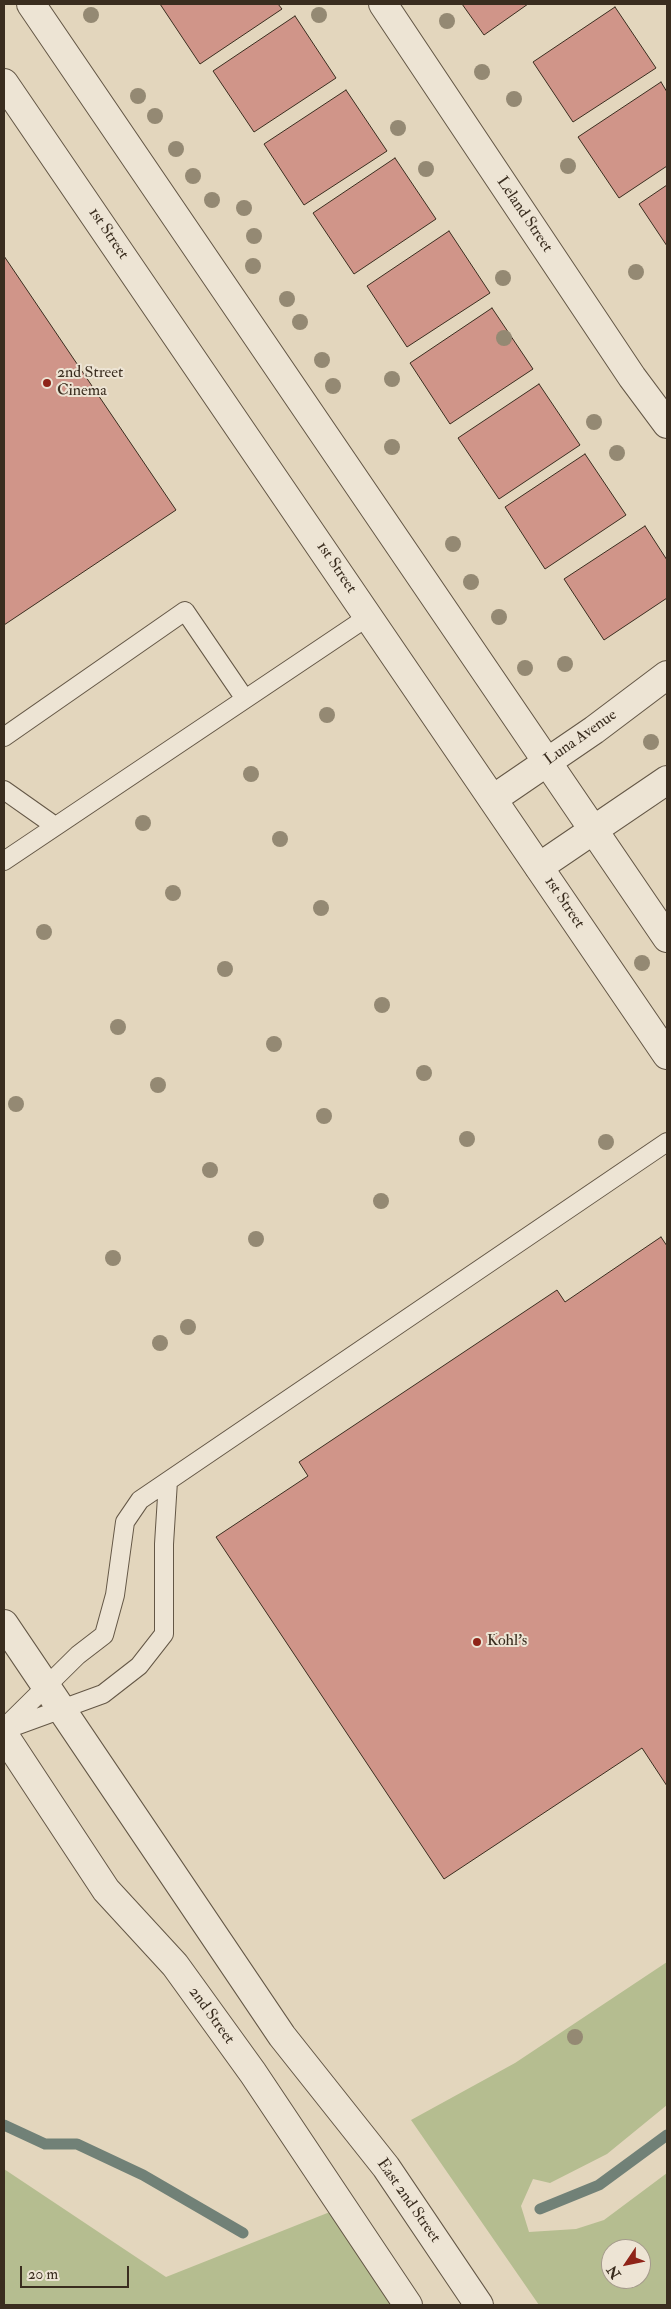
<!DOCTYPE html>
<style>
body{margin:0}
#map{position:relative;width:671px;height:2309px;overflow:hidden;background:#e3d6bd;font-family:"IM FELL Double Pica",serif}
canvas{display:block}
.frame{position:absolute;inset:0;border:5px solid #3a2d1f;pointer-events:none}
.north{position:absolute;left:601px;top:2239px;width:50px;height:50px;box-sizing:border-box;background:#ede4d4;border:1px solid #a59b8c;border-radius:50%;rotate:236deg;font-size:14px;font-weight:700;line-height:20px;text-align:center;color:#3a2d1f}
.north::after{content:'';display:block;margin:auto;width:18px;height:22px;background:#8f2418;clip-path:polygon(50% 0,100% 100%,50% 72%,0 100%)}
.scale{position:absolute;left:20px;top:2266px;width:109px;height:22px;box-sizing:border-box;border:2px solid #3a2d1f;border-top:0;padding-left:6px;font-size:15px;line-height:18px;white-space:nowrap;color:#3a2d1f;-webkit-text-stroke:4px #ede4d4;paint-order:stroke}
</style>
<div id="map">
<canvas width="671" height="2309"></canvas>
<div class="frame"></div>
<div class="north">N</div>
<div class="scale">20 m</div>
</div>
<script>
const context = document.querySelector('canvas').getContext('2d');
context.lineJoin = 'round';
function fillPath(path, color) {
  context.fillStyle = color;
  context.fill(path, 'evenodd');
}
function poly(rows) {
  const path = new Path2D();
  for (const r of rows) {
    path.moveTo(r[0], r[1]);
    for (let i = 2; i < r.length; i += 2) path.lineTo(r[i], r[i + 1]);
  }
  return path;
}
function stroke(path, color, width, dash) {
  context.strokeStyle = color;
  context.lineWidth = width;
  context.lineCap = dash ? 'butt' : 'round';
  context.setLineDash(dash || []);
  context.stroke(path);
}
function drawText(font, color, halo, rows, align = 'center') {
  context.font = font + ' "IM FELL Double Pica",serif';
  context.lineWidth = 4;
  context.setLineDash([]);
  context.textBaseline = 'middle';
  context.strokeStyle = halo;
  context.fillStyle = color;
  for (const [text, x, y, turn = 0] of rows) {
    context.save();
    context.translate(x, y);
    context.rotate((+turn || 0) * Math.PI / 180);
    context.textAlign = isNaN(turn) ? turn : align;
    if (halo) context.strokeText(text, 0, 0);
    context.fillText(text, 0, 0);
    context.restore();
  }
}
const green = poly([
 [667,1962,667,2105,607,2154,550,2183,533,2179,521,2206,529,2232,576,2229,604,2220,667,2173,667,2305,539,2305,411,2120,515,2063],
 [611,2249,641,2249,641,2279,611,2279],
 [4,2169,166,2277,340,2208,398,2305,4,2305]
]);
const stream = poly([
 [4,2125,45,2144,77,2144,143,2175,243,2233],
 [540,2209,599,2185,667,2135]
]);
const building = poly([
 [160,4,278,4,282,9,200,64,160,4],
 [462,4,528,4,484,35,462,4],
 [615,7,656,68,573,122,533,62,615,7],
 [295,16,336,78,254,132,213,71,295,16],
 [661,82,667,92,667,166,619,198,578,137,661,82],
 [346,90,387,151,304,205,264,144,346,90],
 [395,158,436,219,354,274,313,213,395,158],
 [667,185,667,246,639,204,667,185],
 [449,231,490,293,407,347,367,286,449,231],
 [4,256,176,510,4,625,4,256],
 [492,308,533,369,450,424,410,363,492,308],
 [539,384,580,445,499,499,458,438,539,384],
 [585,454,626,515,545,569,505,507,585,454],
 [645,526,667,560,667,598,604,640,564,579,645,526],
 [661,1237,667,1246,667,1786,642,1748,444,1879,216,1537,308,1476,299,1462,557,1290,565,1302,661,1237]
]);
const service = poly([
 [4,737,185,611,245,699],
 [4,790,55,826],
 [4,861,369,616],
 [4,1728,78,1655,104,1635,115,1595,125,1522,140,1500,667,1142],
 [7,1729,103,1694,139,1666,164,1634,164,1544,168,1481]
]);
const minor = poly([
 [383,4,632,377,667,424],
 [493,799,594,730,667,675],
 [539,867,667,780]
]);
const tertiary = poly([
 [31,4,667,938],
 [4,83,667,1055],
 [4,1624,282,2036,386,2167,479,2305],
 [4,1735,106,1890,175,1965,253,2073,408,2305]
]);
const trees = [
 [91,15],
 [319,15],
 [447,21],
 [482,72],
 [138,96],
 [514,99],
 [155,116],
 [398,128],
 [176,149],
 [568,166],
 [426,169],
 [193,176],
 [212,200],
 [244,208],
 [254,236],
 [253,266],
 [636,272],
 [503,278],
 [287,299],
 [300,322],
 [504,338],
 [322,360],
 [392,379],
 [333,386],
 [594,422],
 [392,447],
 [617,453],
 [453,544],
 [471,582],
 [499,617],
 [565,664],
 [525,668],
 [327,715],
 [651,742],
 [251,774],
 [143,823],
 [280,839],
 [173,893],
 [321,908],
 [44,932],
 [642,963],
 [225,969],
 [382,1005],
 [118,1027],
 [274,1044],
 [424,1073],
 [158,1085],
 [16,1104],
 [324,1116],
 [467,1139],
 [606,1142],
 [210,1170],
 [381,1201],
 [256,1239],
 [113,1258],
 [188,1327],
 [160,1343],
 [575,2037]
];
const markers = [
 [47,383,5,"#8f2418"],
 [477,1642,5,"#8f2418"]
];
const streetNames = [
 ["Leland Street",524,215,56],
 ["1st Street",108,234,56],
 ["1st Street",336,568,56],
 ["Luna Avenue",581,738,-35],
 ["1st Street",564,903,56],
 ["2nd Street",211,2016,54],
 ["East 2nd Street",408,2201,55]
];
const poiNames = [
 ["2nd Street",57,374],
 ["Cinema",57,392],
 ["Kohl's",487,1642]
];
fillPath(green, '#b5bd90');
stroke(stream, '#718177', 11);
fillPath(building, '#d09589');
stroke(building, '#3a2d1f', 1);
stroke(service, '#645746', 20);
stroke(minor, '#645746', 30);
stroke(tertiary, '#645746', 30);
stroke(service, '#ede4d4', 18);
stroke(minor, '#ede4d4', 28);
stroke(tertiary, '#ede4d4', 28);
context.fillStyle = '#948973';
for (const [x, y] of trees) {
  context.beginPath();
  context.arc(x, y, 8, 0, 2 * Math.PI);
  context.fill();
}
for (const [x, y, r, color] of markers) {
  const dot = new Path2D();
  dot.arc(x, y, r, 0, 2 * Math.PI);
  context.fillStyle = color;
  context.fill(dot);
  stroke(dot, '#ede4d4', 2);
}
drawText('16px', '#3a2d1f', '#ede4d4', streetNames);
drawText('16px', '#3a2d1f', '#ede4d4', poiNames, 'left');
</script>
